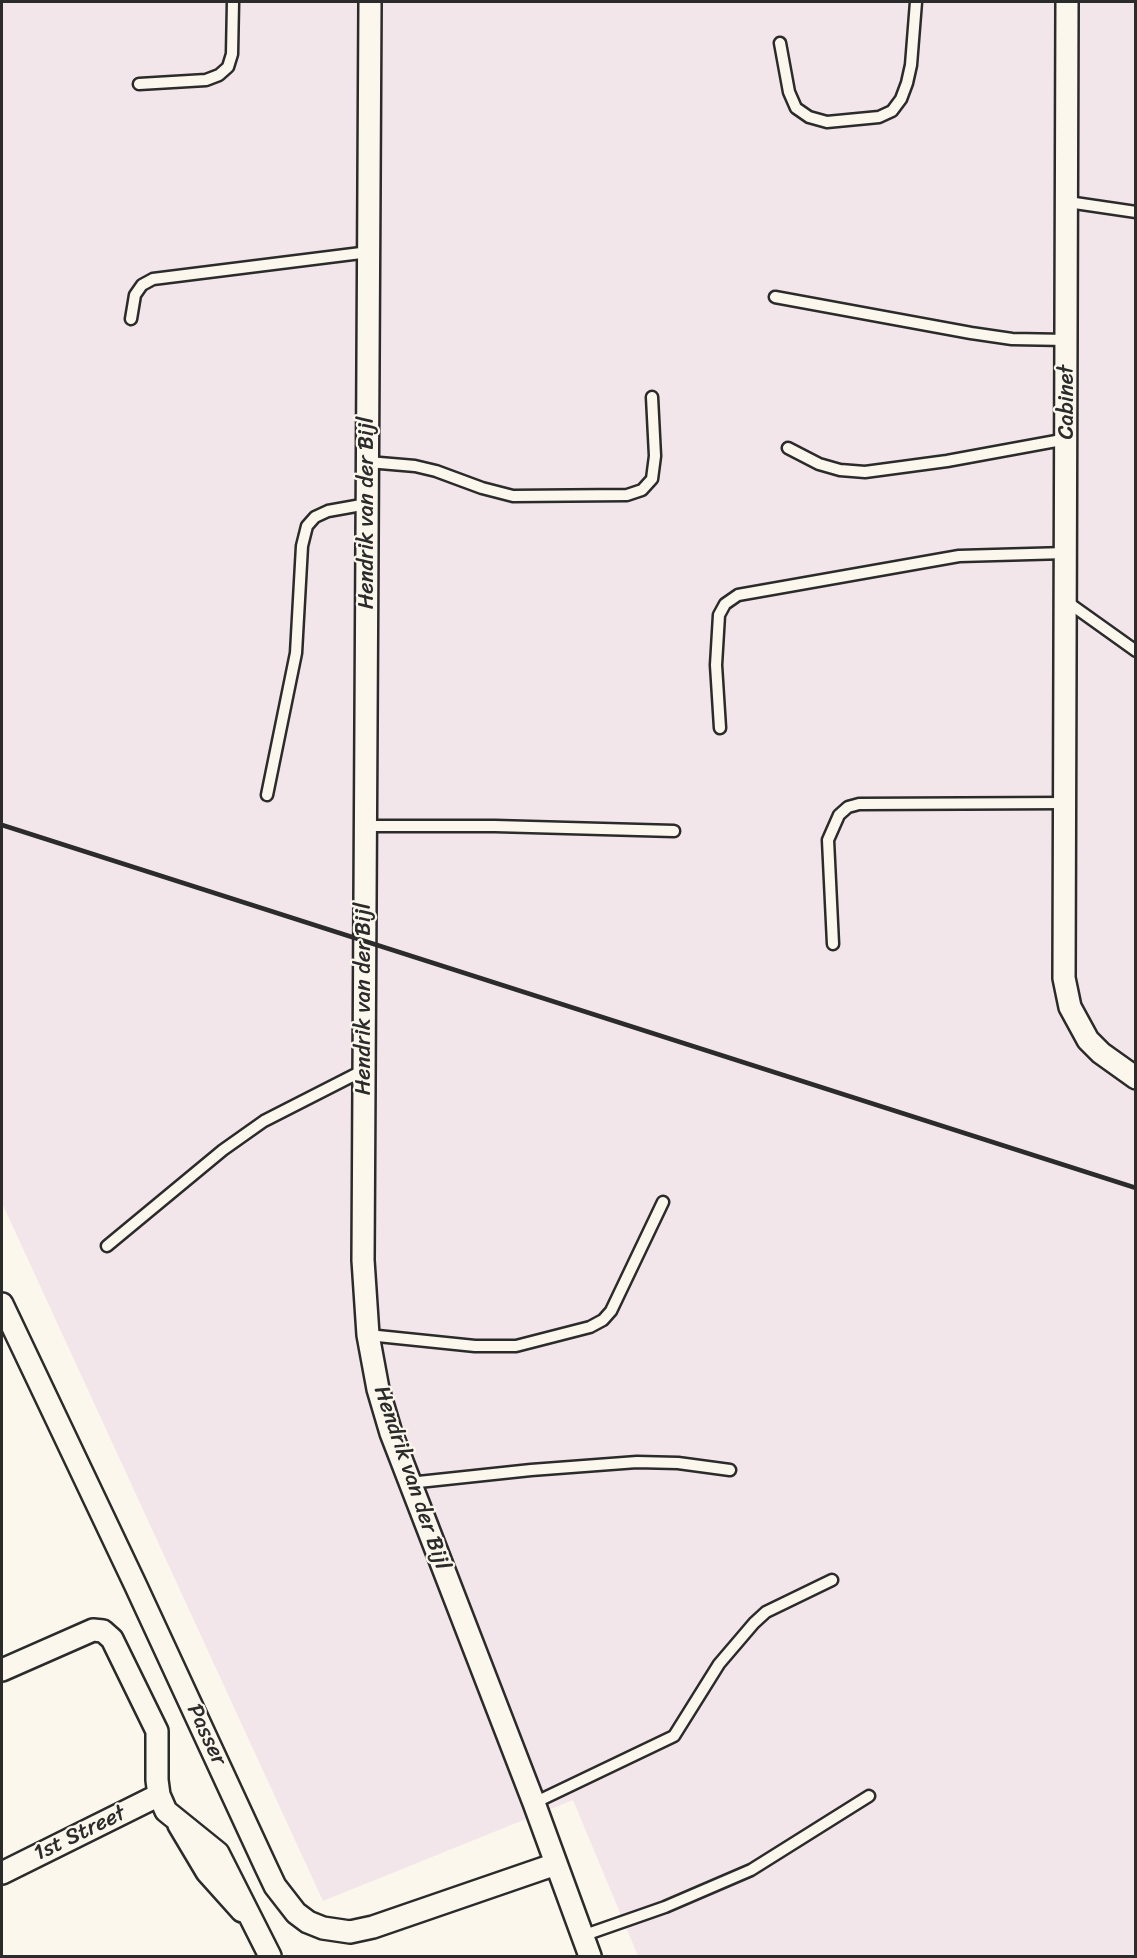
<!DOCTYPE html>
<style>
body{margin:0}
#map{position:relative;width:1137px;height:1958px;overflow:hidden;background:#fbf7ec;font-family:Sriracha,sans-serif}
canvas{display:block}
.frame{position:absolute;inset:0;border:3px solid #2b2b2b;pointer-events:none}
</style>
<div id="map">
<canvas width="1137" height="1958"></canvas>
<div class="frame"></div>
</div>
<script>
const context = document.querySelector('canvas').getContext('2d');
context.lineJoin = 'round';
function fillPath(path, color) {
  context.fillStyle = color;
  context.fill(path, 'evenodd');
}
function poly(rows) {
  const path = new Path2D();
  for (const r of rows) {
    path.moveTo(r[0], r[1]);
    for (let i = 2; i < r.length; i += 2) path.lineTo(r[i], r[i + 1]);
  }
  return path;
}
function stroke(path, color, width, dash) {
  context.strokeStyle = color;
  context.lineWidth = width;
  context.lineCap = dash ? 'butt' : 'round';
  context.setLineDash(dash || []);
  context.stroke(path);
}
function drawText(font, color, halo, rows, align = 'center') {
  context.font = font + ' Sriracha,sans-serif';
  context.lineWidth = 4.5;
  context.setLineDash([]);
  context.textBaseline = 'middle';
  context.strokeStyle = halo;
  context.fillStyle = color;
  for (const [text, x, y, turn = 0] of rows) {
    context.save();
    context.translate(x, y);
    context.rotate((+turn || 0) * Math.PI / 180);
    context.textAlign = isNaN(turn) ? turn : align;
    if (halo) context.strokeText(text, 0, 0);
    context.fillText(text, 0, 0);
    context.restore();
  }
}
const built = poly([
 [2,2,1135,2,1135,1956,638,1956,573,1800,323,1901,2,1203]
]);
const service = poly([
 [780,43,789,92,796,108,809,117,827,122,879,117,892,111,901,99,907,83,911,65,916,2],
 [139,84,206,80,219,75,228,67,232,54,233,2],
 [1068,202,1136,212],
 [775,297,971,333,1012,339,1067,340],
 [131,319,135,295,142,285,153,279,369,252],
 [788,448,819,464,840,470,865,472,947,461,1067,439],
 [368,462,415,466,436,471,482,488,513,496,627,495,642,490,652,479,655,456,652,397],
 [1066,601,1136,651],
 [720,728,716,665,719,615,725,604,738,595,959,556,1066,553],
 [267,795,296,653,302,546,307,526,315,517,328,511,367,504],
 [365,826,495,826,674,831],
 [833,944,828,840,839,815,848,807,859,804,1066,803],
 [107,1246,223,1150,264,1121,364,1070],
 [368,1335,475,1346,516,1346,590,1327,603,1320,611,1311,663,1202],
 [409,1483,531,1470,637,1462,678,1463,730,1470],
 [534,1803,674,1736,719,1664,754,1623,766,1612,832,1580],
 [582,1936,665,1907,751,1870,869,1796]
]);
const minor = poly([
 [370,2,363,1260,368,1335,378,1389,391,1433,534,1803,590,1956],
 [1067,2,1064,978,1070,1007,1088,1040,1101,1053,1136,1078],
 [2,1304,135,1584,266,1867,275,1886,296,1913,308,1922,323,1928,350,1932,373,1927,556,1864],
 [2,1670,93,1630,103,1631,112,1639,157,1731,157,1780,159,1795,166,1811,218,1853,270,1956],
 [179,1825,207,1872,242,1911],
 [2,1873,159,1795]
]);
const rail = poly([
 [2,825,1136,1188]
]);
const streetNames = [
 ["Cabinet",1067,402,-90],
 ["Hendrik van der Bijl",367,513,-90],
 ["Hendrik van der Bijl",364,999,-90],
 ["Hendrik van der Bijl",411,1478,71],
 ["Passer",206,1735,65],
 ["1st Street",80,1834,-26]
];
fillPath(built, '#f3e6eb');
stroke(service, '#2b2b2b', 15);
stroke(minor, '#2b2b2b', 26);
stroke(service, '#fbf7ec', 10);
stroke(minor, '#fbf7ec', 21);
stroke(rail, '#2b2b2b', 4.5);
drawText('22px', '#2b2b2b', '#fbf7ec', streetNames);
</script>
